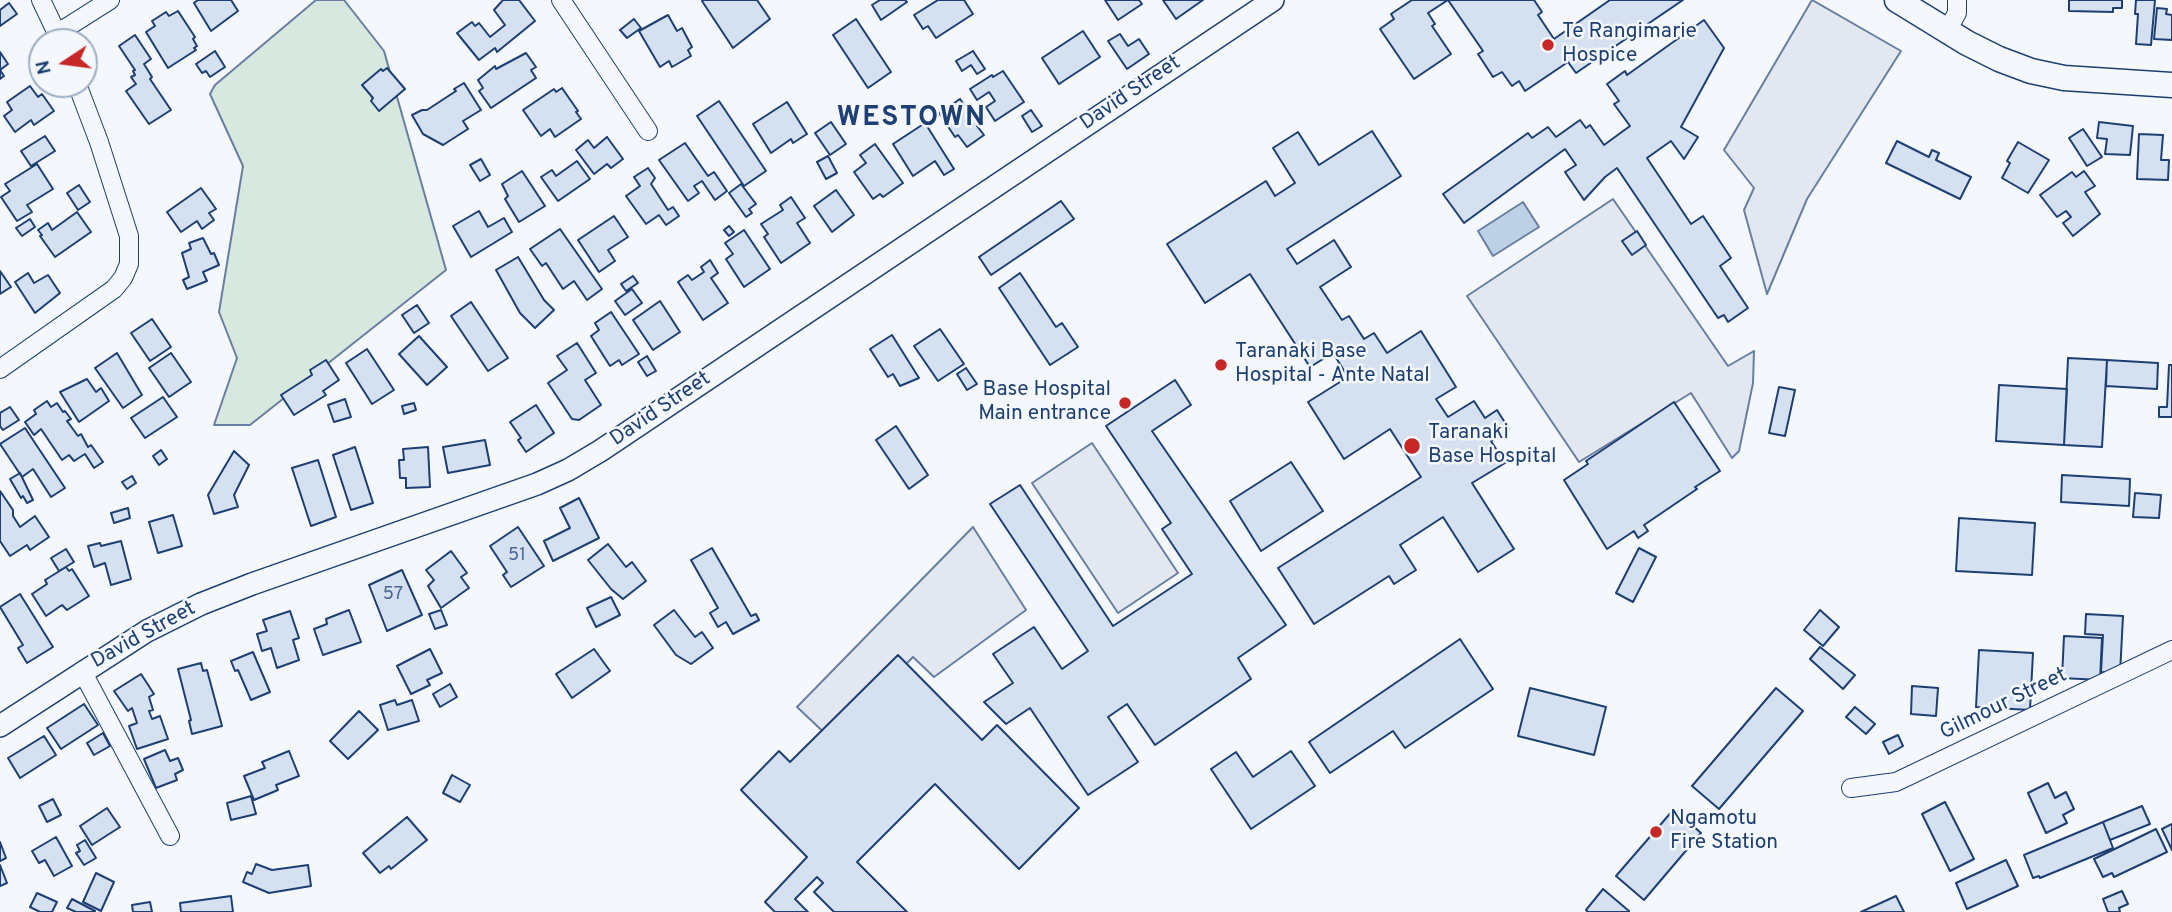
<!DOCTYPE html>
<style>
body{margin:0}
#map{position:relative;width:2172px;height:912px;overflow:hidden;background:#f4f7fb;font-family:Overpass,sans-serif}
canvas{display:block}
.north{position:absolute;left:28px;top:28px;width:70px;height:70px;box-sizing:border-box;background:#f4f7fb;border:2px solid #9eadc5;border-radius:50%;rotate:257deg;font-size:19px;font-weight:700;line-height:28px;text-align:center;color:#1d3f73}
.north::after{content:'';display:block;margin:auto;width:24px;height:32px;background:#c62828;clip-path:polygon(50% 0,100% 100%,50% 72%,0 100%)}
</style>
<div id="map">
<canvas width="2172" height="912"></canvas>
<div class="north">N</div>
</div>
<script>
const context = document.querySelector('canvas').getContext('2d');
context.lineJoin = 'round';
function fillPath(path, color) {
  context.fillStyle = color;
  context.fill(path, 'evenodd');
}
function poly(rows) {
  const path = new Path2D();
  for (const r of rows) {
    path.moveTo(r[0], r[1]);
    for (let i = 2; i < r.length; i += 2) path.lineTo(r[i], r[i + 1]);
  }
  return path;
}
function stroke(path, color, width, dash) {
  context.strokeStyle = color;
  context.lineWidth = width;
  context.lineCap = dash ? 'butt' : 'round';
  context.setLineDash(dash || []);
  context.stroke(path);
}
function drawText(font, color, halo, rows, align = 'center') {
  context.font = font + ' Overpass,sans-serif';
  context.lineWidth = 5;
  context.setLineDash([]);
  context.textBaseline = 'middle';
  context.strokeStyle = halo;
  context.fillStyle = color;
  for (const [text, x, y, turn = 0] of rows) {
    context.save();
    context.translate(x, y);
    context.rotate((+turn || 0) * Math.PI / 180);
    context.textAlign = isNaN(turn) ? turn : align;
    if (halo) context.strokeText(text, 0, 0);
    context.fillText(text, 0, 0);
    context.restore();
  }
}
const green = poly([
 [316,0,344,0,384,51,446,270,250,425,214,425,237,358,219,312,243,166,210,94,215,85,316,0]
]);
const parking = poly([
 [1812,0,1901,51,1807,199,1767,294,1744,210,1754,188,1724,150,1812,0],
 [1613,199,1728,366,1754,351,1753,383,1739,451,1732,458,1691,393,1579,462,1467,296,1613,199],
 [1092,443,1178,573,1118,613,1032,483,1092,443],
 [973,527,1026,610,934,677,913,657,832,740,797,707,973,527]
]);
const water = poly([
 [1523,202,1539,227,1493,256,1478,231,1523,202]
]);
const building = poly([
 [198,0,231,0,238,11,211,31,194,3,198,0],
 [503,0,519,0,535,21,497,52,495,48,479,60,457,33,472,22,475,26,479,23,490,37,505,25,494,10,503,0],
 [703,0,757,0,770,19,733,48,702,1,703,0],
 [880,0,905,0,907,2,881,20,872,5,880,0],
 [938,0,964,0,973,14,936,38,928,26,923,29,914,15,938,0],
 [1105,0,1139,0,1142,4,1118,20,1105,0],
 [1163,0,1203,0,1176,19,1163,0],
 [1412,0,1534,0,1542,12,1538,15,1554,39,1610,0,1683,0,1576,73,1568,62,1525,91,1519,81,1512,86,1502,72,1493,77,1478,54,1483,51,1448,0,1428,13,1435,24,1432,26,1451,54,1414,79,1380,29,1394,19,1391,14,1412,0],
 [2069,0,2122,0,2122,8,2113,8,2113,12,2069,11,2069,0],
 [2136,0,2155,0,2151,45,2136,44,2138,14,2135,14,2136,0],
 [9,3,17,14,0,26,0,10,9,3],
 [2157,8,2167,9,2166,14,2172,15,2172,40,2154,39,2157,8],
 [178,11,195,37,193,39,197,46,194,48,196,50,168,68,146,32,155,26,152,21,166,12,169,16,178,11],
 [668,15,677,31,682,28,692,47,688,50,691,56,672,67,669,61,660,67,639,31,668,15],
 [634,19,641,28,627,38,620,30,634,19],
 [856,19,891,72,868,88,833,35,856,19],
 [1704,20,1724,48,1681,127,1698,137,1684,159,1671,141,1647,158,1691,224,1703,216,1731,258,1720,266,1748,308,1728,322,1724,315,1718,318,1617,168,1605,177,1584,200,1565,172,1576,165,1565,149,1464,223,1443,194,1528,133,1532,138,1548,127,1556,137,1580,120,1586,128,1590,125,1604,145,1630,126,1614,104,1619,101,1607,84,1625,71,1627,75,1704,20],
 [1083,31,1100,57,1059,84,1042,58,1083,31],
 [1120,34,1128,46,1139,39,1149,54,1127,69,1108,41,1120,34],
 [135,35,151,59,144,64,152,77,150,79,171,110,149,124,126,91,136,84,131,77,135,75,133,71,135,70,119,46,135,35],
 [215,51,225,67,210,77,206,71,202,73,196,64,215,51],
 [973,51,985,69,977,74,971,65,962,71,956,61,973,51],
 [0,52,8,64,0,70,4,76,0,79,0,52],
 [526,53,536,67,531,70,536,78,491,108,479,91,483,88,478,80,495,66,496,69,526,53],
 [387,68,405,89,379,111,371,101,373,98,362,85,381,69,383,71,387,68],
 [1003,71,1024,102,995,121,986,107,995,101,989,92,977,100,970,89,992,75,993,77,1003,71],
 [464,83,481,110,463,121,468,129,443,145,423,134,412,115,422,110,427,110,456,91,454,89,464,83],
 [30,86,38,97,42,94,54,111,34,125,31,120,15,132,4,116,12,110,7,102,30,86],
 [562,88,578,111,576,112,581,119,555,137,550,129,541,136,523,110,554,89,556,92,562,88],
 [960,99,971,114,975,111,983,122,977,126,984,135,967,147,958,135,955,137,939,113,960,99],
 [719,101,766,171,744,186,697,116,719,101],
 [787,102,807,134,793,143,791,139,771,153,753,124,787,102],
 [1031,110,1042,126,1032,132,1022,116,1031,110],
 [831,122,846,144,830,155,815,133,831,122],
 [2099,122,2133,126,2130,155,2105,154,2107,139,2097,138,2099,122],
 [925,123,954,169,944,175,935,161,913,176,893,144,925,123],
 [2083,129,2102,157,2087,166,2069,138,2083,129],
 [1372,131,1401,176,1287,249,1297,264,1334,240,1351,267,1320,287,1342,320,1349,316,1364,339,1374,333,1387,353,1421,331,1456,387,1436,399,1448,417,1474,401,1485,418,1497,410,1509,429,1491,441,1505,463,1472,483,1514,549,1478,572,1443,517,1400,545,1416,570,1394,584,1389,576,1314,624,1278,568,1421,477,1390,429,1344,459,1308,402,1348,377,1333,353,1310,367,1250,274,1205,303,1167,244,1266,181,1275,196,1295,183,1273,148,1298,132,1319,165,1372,131],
 [2139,134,2163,135,2161,160,2169,160,2168,180,2137,179,2139,134],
 [45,136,55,151,31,166,21,151,45,136],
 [607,137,623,159,611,168,607,164,594,174,576,150,588,140,594,148,607,137],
 [1897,141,1929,157,1932,150,1939,153,1936,160,1971,177,1960,199,1886,163,1897,141],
 [2018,142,2049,160,2028,193,2002,178,2010,163,2007,161,2018,142],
 [685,143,708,176,714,172,727,191,715,200,702,181,694,186,699,193,688,201,659,160,685,143],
 [875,144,903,183,883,197,880,194,873,199,854,172,866,163,860,155,875,144],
 [828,156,837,173,826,179,817,162,828,156],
 [481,159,490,175,480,181,470,165,481,159],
 [577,161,590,179,558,201,541,177,552,170,556,176,577,161],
 [37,164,53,189,27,205,32,212,17,221,1,197,10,191,5,184,37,164],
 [648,168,655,178,651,184,668,210,673,207,679,216,666,225,659,215,646,224,626,196,640,186,634,177,648,168],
 [522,171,545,206,519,222,505,199,508,196,502,184,522,171],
 [2084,171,2095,186,2085,192,2100,214,2073,236,2063,223,2071,217,2066,211,2057,217,2040,195,2072,172,2076,177,2084,171],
 [741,184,756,204,749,209,752,213,746,217,729,193,741,184],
 [79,185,90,202,78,210,67,193,79,185],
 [201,188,216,209,209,213,214,220,202,229,197,221,181,232,167,212,201,188],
 [836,190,854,215,832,232,814,206,836,190],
 [791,197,805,218,797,223,810,243,781,263,764,237,768,234,761,224,783,210,780,205,791,197],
 [1061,201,1074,219,991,275,979,257,1061,201],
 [479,211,488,227,504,218,512,232,471,257,453,226,479,211],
 [77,212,91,232,55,257,40,236,42,235,38,230,48,223,52,230,77,212],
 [614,216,628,237,608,250,615,261,599,272,578,240,614,216],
 [30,219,35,227,22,236,16,228,30,219],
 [729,226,734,232,729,236,724,230,729,226],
 [560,229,602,289,587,300,574,281,563,289,546,263,542,266,530,249,560,229],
 [744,230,770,269,744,287,726,259,733,254,725,243,744,230],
 [1637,231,1646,245,1632,255,1622,241,1637,231],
 [203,238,211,254,214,253,219,265,203,272,207,281,187,289,183,280,189,277,182,253,191,249,189,243,203,238],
 [518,257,544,300,554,310,535,328,520,313,496,270,518,257],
 [710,260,718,273,711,278,728,303,703,320,678,282,688,275,692,280,704,272,701,267,710,260],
 [0,271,11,287,0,294,0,271],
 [28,273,34,283,48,275,60,293,35,313,15,282,28,273],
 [1020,273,1056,327,1062,323,1078,347,1050,365,999,288,1020,273],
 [633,276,638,283,626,291,621,284,633,276],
 [632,289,642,303,625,315,615,301,632,289],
 [660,301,680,332,653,350,633,320,660,301],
 [471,302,508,358,488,371,451,316,471,302],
 [417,305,429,323,414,333,402,315,417,305],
 [611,312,639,354,622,365,619,360,610,366,591,336,599,330,595,323,611,312],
 [152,319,171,347,150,361,131,333,152,319],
 [940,329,964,364,938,381,914,346,940,329],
 [892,335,919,378,900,386,893,374,888,377,870,349,892,335],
 [419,336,447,367,427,385,399,354,419,336],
 [577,343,596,373,585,380,601,405,579,420,572,419,548,383,567,370,557,356,577,343],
 [367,349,394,390,372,404,346,363,367,349],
 [117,353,142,395,123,408,95,368,117,353],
 [171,353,191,382,169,397,149,368,171,353],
 [647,356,656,371,647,376,638,362,647,356],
 [2068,358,2107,360,2102,447,2064,445,2068,358],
 [326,360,339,380,323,391,326,395,294,415,281,395,312,375,310,370,326,360],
 [2107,360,2158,363,2157,389,2106,386,2107,360],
 [2169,365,2172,365,2172,417,2159,417,2159,407,2167,407,2169,365],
 [966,368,977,384,967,390,957,374,966,368],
 [87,379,96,392,101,388,109,401,79,422,60,392,87,379],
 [1175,380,1191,405,1152,431,1286,625,1238,658,1251,679,1155,745,1127,704,1108,717,1138,762,1088,795,1030,708,1006,724,984,702,1013,683,993,654,1034,627,1062,669,1088,651,990,504,1020,485,1113,626,1192,574,1162,529,1171,523,1106,426,1175,380],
 [1999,385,2067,389,2064,445,1996,441,1999,385],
 [1779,387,1795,390,1785,436,1769,433,1779,387],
 [163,397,177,417,145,438,131,418,163,397],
 [345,399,351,417,334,422,328,405,345,399],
 [47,401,51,407,57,403,63,412,65,411,71,419,67,421,78,436,81,434,88,447,91,445,103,462,94,468,85,454,74,461,69,455,62,460,41,429,34,435,25,422,36,414,34,410,47,401],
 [1674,402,1720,471,1695,487,1697,489,1644,525,1648,531,1638,538,1634,531,1607,549,1564,480,1588,464,1586,461,1674,402],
 [414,403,416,410,404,414,402,406,414,403],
 [536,405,554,433,526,452,518,440,521,438,510,422,536,405],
 [10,407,19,420,3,430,0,426,0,413,10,407],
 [896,426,928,475,909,489,876,440,896,426],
 [25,428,65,488,51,497,33,469,22,477,0,444,25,428],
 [485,440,490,465,448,473,443,447,485,440],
 [355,447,373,503,351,510,333,455,355,447],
 [428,447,430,487,406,488,406,478,400,478,399,460,404,460,403,449,428,447],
 [161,450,167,459,159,465,153,456,161,450],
 [234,451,249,465,234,495,238,507,214,514,208,495,234,451],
 [318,460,336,517,311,526,292,468,318,460],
 [1291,462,1323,511,1261,551,1230,501,1291,462],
 [20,473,33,500,27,503,23,496,21,498,10,479,20,473],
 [2062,475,2130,479,2129,506,2061,502,2062,475],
 [132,476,136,483,127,489,122,482,132,476],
 [0,491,13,510,13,516,20,527,35,516,49,537,30,550,27,545,10,556,0,541,0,491],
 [2135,493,2161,495,2159,518,2133,517,2135,493],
 [579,498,599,538,553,561,544,541,570,528,560,508,579,498],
 [128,508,130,518,114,523,111,513,128,508],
 [173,515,182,546,158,553,149,522,173,515],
 [1959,518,2035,523,2032,575,1956,571,1959,518],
 [518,527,544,566,511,587,503,575,507,572,490,546,518,527],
 [121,541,131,579,111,585,105,563,94,567,88,546,100,543,101,546,121,541],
 [608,544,626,567,632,562,646,581,623,599,611,589,588,560,608,544],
 [712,548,751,616,756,614,759,620,733,634,726,622,718,627,710,613,718,608,691,560,712,548],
 [1639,548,1656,557,1633,602,1616,593,1639,548],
 [66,549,74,562,59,571,51,558,66,549],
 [451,551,467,573,461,577,469,588,441,608,428,586,434,580,426,570,451,551],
 [66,567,69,571,72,569,89,596,67,610,62,605,46,616,32,594,47,584,45,580,66,567],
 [402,570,422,615,387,631,369,585,402,570],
 [20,594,53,647,27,663,18,648,23,645,0,607,20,594],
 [611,597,620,615,596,627,587,608,611,597],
 [349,610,361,642,323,655,314,629,327,624,326,619,349,610],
 [441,610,447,625,435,629,429,614,441,610],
 [674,610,695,637,702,632,713,648,691,664,676,655,654,625,674,610],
 [1820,610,1839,627,1823,646,1804,630,1820,610],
 [290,611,299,638,293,640,299,660,277,668,271,648,262,651,257,634,267,631,263,620,290,611],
 [2086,614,2123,616,2120,674,2101,672,2103,635,2085,634,2086,614],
 [2064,636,2102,638,2100,680,2062,678,2064,636],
 [1460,639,1493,689,1405,748,1393,731,1330,773,1309,742,1460,639],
 [1820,647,1855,675,1843,689,1810,659,1820,647],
 [430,649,442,673,427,680,430,685,411,694,397,666,430,649],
 [594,649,610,671,572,698,556,674,594,649],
 [1979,650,2033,653,2030,710,1976,707,1979,650],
 [253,652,270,692,251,700,238,670,235,671,231,661,253,652],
 [898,655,982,740,997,725,1079,808,1019,869,935,784,857,862,907,912,834,912,814,892,823,883,817,877,795,899,808,912,775,912,765,902,807,857,741,790,779,751,790,762,898,655],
 [201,663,203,671,207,670,222,726,192,734,189,721,191,720,178,669,201,663],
 [141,674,154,694,149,697,153,710,149,711,152,719,160,716,168,739,137,749,129,726,137,723,132,708,128,711,114,691,141,674],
 [450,684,457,697,440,707,433,694,450,684],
 [1912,686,1938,688,1936,716,1911,714,1912,686],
 [1530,688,1606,707,1594,755,1518,736,1530,688],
 [1776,688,1803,711,1719,809,1692,786,1776,688],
 [395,700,397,705,412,700,419,721,388,730,380,705,395,700],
 [84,704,98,725,61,749,47,728,84,704],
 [1855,707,1875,724,1866,734,1846,717,1855,707],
 [359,711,378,730,348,759,330,741,359,711],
 [103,733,110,746,94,755,87,743,103,733],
 [1898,735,1903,746,1889,754,1883,742,1898,735],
 [44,736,56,755,20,778,8,758,44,736],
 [165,750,170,761,178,758,183,770,175,774,177,780,156,788,144,759,165,750],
 [289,751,299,776,276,785,278,790,254,800,244,776,265,768,262,762,289,751],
 [1291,751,1315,786,1251,829,1211,769,1236,752,1253,777,1291,751],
 [452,775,470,785,460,802,443,793,452,775],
 [2048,783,2055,798,2066,792,2074,809,2063,815,2067,823,2046,833,2028,793,2048,783],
 [251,796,256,814,231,820,227,803,251,796],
 [53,799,61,815,47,822,39,806,53,799],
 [1945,802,1974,859,1950,871,1922,814,1945,802],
 [2142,806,2150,824,2110,840,2103,822,2142,806],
 [107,808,120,827,92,845,80,826,107,808],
 [1674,809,1701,833,1644,900,1616,876,1674,809],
 [407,817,427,840,391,869,389,866,380,873,363,853,407,817],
 [2103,822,2113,848,2040,878,2039,876,2033,878,2024,855,2103,822],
 [2172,824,2172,850,2162,829,2172,824],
 [2156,829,2167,852,2114,877,2112,873,2103,877,2094,859,2156,829],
 [56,837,72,866,54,876,45,860,39,863,32,851,56,837],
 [85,840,96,858,84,865,76,853,80,851,77,845,85,840],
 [0,842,6,858,0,861,0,842],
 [2006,860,2018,886,1967,909,1956,883,2006,860],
 [256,864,272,870,308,865,311,886,269,893,243,882,247,872,252,874,256,864],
 [0,865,7,883,0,886,0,865],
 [96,873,114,882,101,911,83,902,96,873],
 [1603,889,1629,911,1629,912,1588,912,1586,910,1603,889],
 [2122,891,2128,904,2119,908,2120,912,2108,912,2103,899,2122,891],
 [37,893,57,902,52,912,40,912,30,907,37,893],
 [231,896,233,912,181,912,180,903,231,896],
 [1896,896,1904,912,1861,912,1896,896],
 [72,899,95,911,95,912,76,912,67,908,72,899],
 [150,902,152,912,133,912,132,905,150,902]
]);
const minor = poly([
 [41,0,61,42],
 [561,0,648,131],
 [1947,31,1957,13,1957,0],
 [58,33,110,0],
 [0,369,114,289,123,278,129,264,129,236,99,142,77,84],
 [82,671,170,836],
 [1851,788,1896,782,2172,650]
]);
const tertiary = poly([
 [0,726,147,631,201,604,252,584,537,484,568,470,600,451,1273,0]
]);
const secondary = poly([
 [1897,0,1967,43,1999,59,2031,71,2064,78,2172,85]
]);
const markers = [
 [1548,45,7,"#c62828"],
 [1221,365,7,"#c62828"],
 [1125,403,7,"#c62828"],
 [1412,446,9,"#c62828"],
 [1656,832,7,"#c62828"]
];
const numberNames = [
 ["51",517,556],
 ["57",393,595]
];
const poiNames = [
 ["Te Rangimarie",1562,33],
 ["Hospice",1562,57],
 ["Taranaki Base",1235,353],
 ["Hospital - Ante Natal",1235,377],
 ["Base Hospital",1111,391,"right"],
 ["Main entrance",1111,415,"right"],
 ["Taranaki",1428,434],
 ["Base Hospital",1428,458],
 ["Ngamotu",1670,820],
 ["Fire Station",1670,844]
];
const streetNames = [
 ["David Street",1131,94,-34],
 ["David Street",661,410,-34],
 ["David Street",144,636,-29],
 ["Gilmour Street",2004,705,-26]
];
const districtNames = [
 ["WESTOWN",912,119]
];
fillPath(green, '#d7e8df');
stroke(green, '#687fa3', 2);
fillPath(parking, '#e3e8f0');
stroke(parking, '#687fa3', 2);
fillPath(water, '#bed0e5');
stroke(water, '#687fa3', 2);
fillPath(building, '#d5e0f0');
stroke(building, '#1d3f73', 2);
stroke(minor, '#1d3f73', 20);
stroke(tertiary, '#1d3f73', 24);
stroke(secondary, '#1d3f73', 27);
stroke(minor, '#f4f7fb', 18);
stroke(tertiary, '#f4f7fb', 21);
stroke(secondary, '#f4f7fb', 24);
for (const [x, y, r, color] of markers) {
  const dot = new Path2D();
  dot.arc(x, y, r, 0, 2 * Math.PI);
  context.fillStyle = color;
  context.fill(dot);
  stroke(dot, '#f4f7fb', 2.5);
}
drawText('18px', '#4b6792', null, numberNames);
drawText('21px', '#1d3f73', '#f4f7fb', poiNames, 'left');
drawText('21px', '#1d3f73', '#f4f7fb', streetNames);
context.letterSpacing = '2px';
drawText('bold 28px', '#1d3f73', '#f4f7fb', districtNames);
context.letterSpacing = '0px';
</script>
